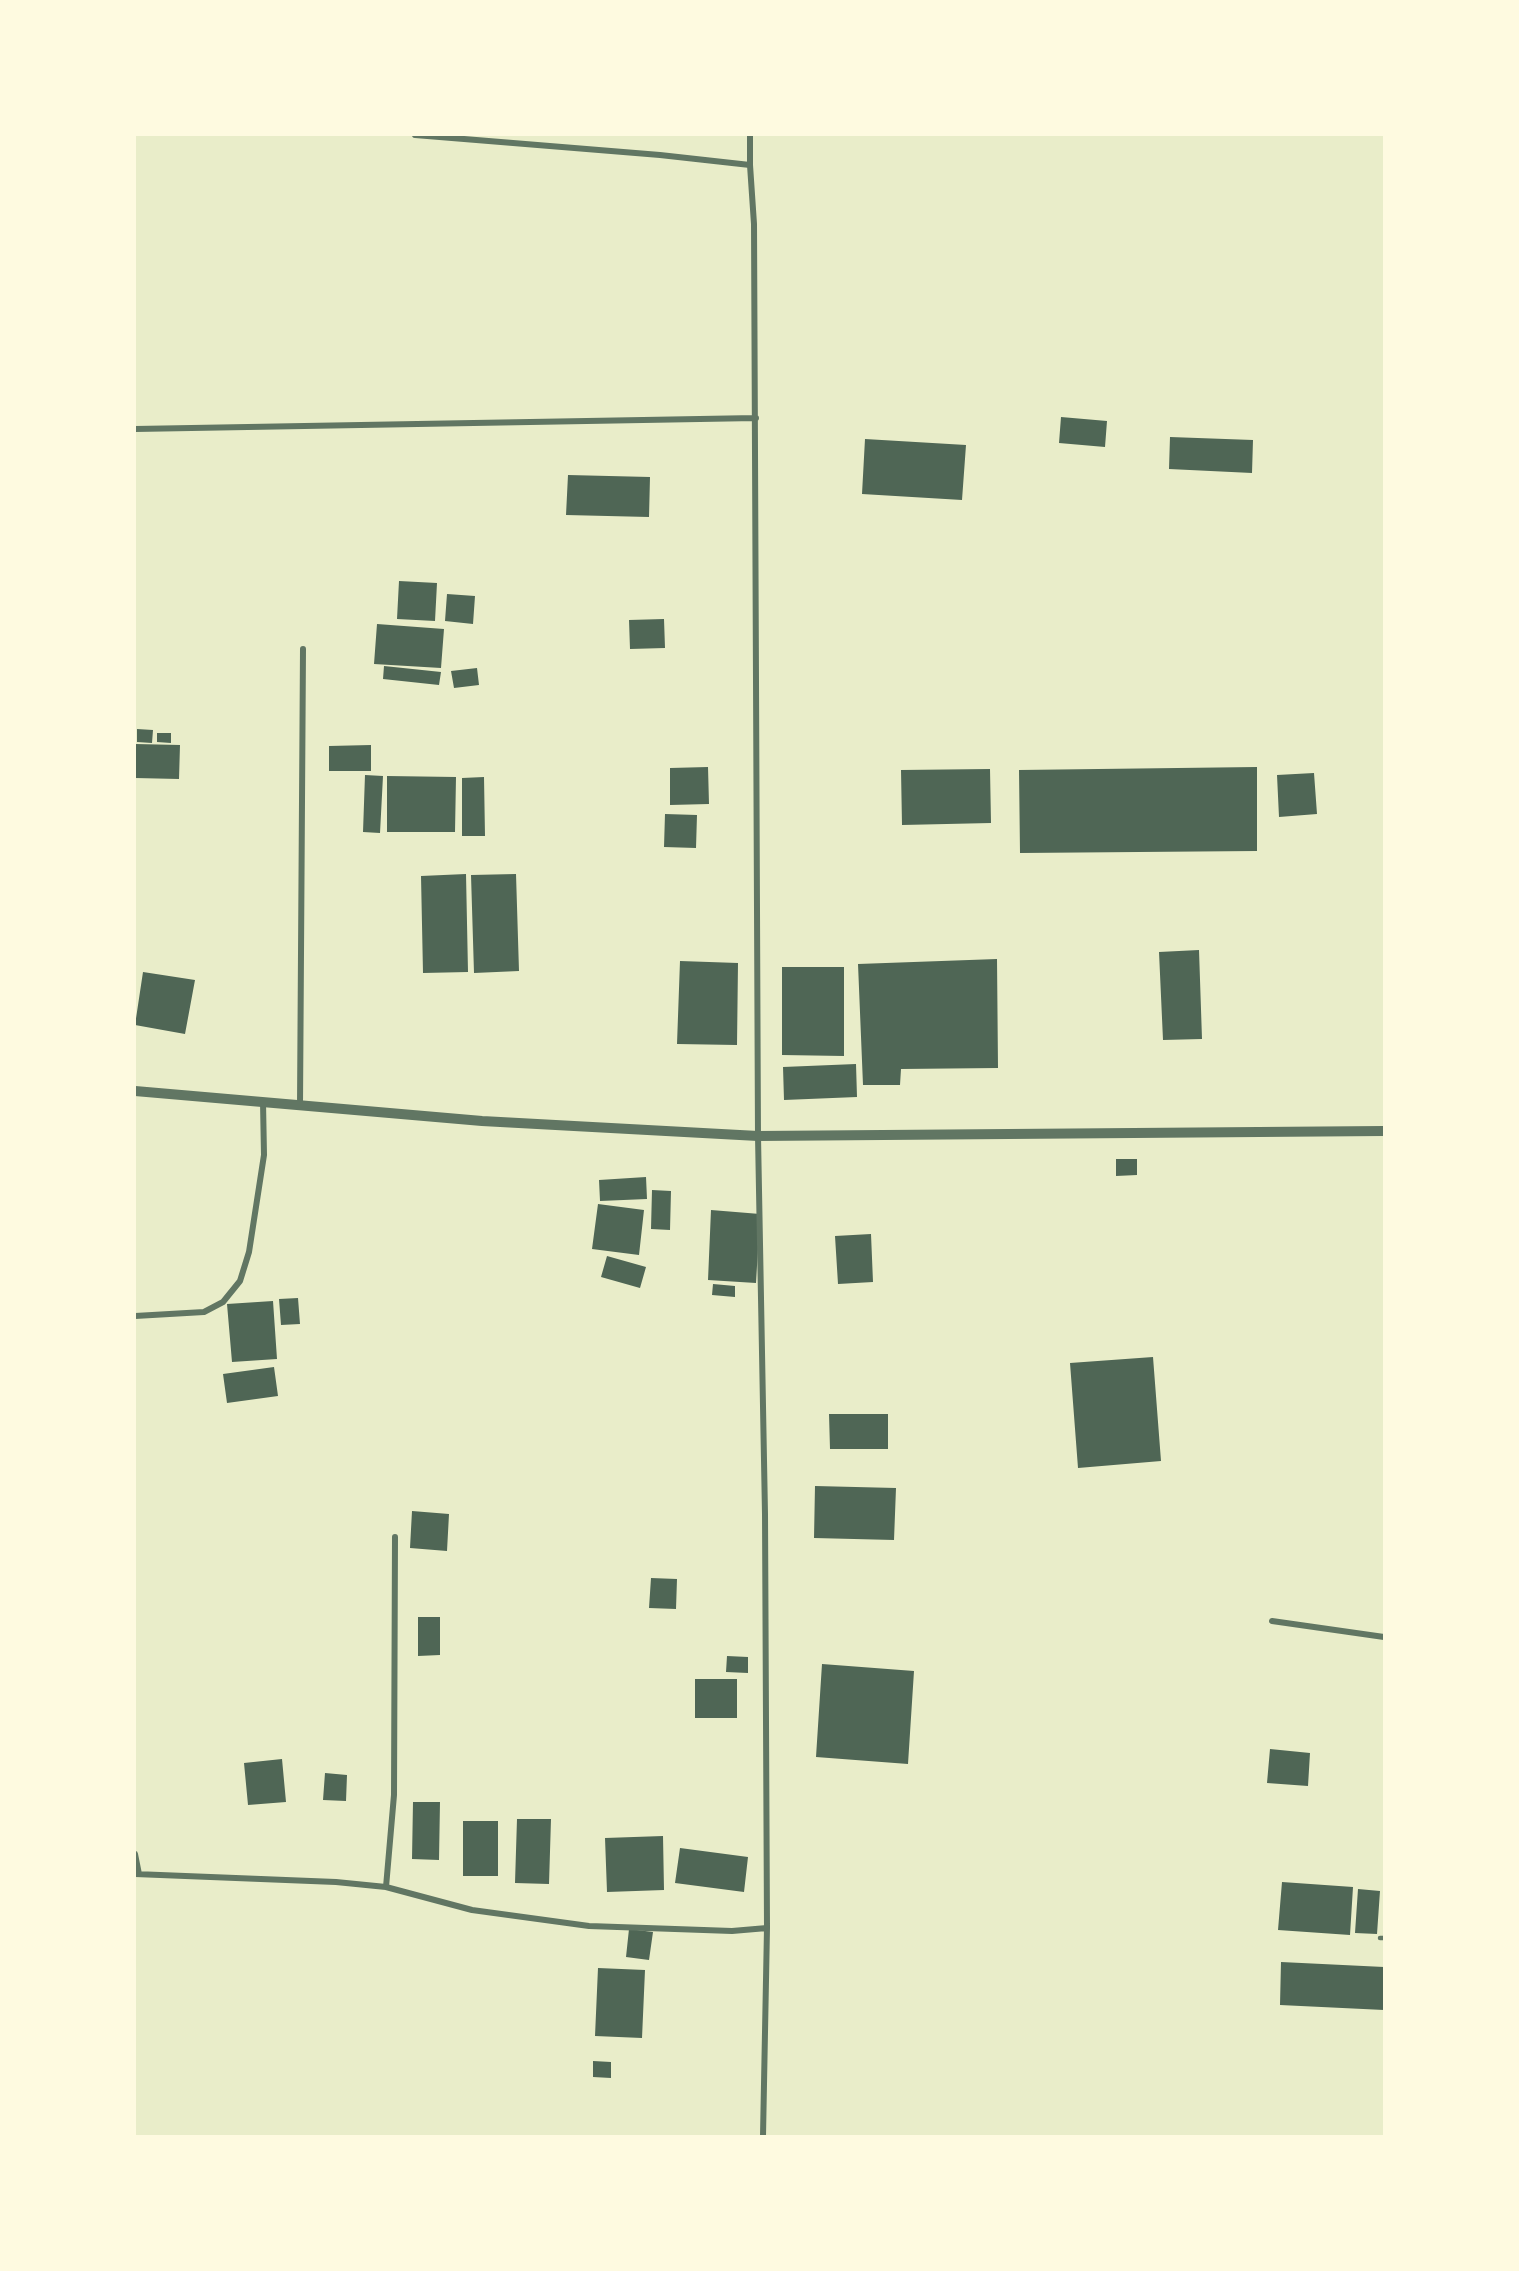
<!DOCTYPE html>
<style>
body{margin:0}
#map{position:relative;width:1519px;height:2271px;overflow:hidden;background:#e9edc9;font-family:Signika,sans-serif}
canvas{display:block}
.frame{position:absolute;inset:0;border:136px solid #fefae0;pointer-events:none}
</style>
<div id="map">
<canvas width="1519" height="2271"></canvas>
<div class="frame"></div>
</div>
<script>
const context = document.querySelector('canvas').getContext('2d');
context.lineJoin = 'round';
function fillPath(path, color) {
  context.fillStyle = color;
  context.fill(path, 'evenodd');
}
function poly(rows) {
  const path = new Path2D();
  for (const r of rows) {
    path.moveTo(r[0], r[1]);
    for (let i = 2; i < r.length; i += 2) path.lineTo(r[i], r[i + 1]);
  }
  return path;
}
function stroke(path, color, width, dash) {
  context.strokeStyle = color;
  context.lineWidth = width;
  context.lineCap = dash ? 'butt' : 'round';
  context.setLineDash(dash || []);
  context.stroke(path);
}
const building = poly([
 [1061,417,1107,421,1105,447,1059,443],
 [1170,437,1253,440,1252,473,1169,469],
 [865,439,966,445,962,500,862,494],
 [568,475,650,477,649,517,566,515],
 [399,581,437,583,435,621,397,619],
 [447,594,475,596,473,624,445,621],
 [664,619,665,648,630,649,629,620],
 [377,624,444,629,441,668,374,664],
 [384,666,441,672,439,685,383,679],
 [477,668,479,685,454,688,451,671],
 [137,729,153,730,152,743,137,742],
 [157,733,171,733,171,743,157,742],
 [135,744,180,745,179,779,135,778],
 [371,745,371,771,329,771,329,746],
 [708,767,709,804,670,805,670,768],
 [1257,767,1257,851,1020,853,1019,770],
 [990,769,991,823,902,825,901,770],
 [1314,773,1317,814,1279,817,1277,775],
 [365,775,383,776,380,833,363,832],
 [387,776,456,777,455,832,387,832],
 [484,777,485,836,462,836,462,778],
 [665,814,697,815,696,848,664,847],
 [466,874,468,972,423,973,421,876],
 [516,874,519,971,474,973,471,875],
 [1199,950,1202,1039,1163,1040,1159,952],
 [997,959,998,1068,901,1069,900,1085,863,1085,858,964],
 [680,961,738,963,737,1045,677,1044],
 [782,967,844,967,844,1056,782,1055],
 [143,972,195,980,185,1034,135,1025],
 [856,1064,857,1097,784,1100,783,1067],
 [1116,1159,1137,1159,1137,1175,1116,1176],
 [646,1177,647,1199,600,1201,599,1180],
 [652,1190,671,1191,670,1230,651,1229],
 [598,1204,644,1210,639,1255,592,1249],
 [711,1210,760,1214,756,1283,708,1280],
 [871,1234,873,1282,838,1284,835,1236],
 [607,1256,646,1267,640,1288,601,1277],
 [713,1284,735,1286,735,1297,712,1295],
 [298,1298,300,1324,281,1325,279,1299],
 [273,1301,277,1359,232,1362,227,1304],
 [1153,1357,1161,1461,1078,1468,1070,1363],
 [274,1367,278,1396,227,1403,223,1374],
 [829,1414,888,1414,888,1449,830,1449],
 [815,1486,896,1488,894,1540,814,1538],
 [412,1511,449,1514,447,1551,410,1548],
 [651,1578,677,1579,676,1609,649,1608],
 [418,1617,440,1617,440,1655,418,1656],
 [727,1656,748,1657,748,1673,726,1672],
 [822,1664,914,1671,908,1764,816,1757],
 [695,1679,737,1679,737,1718,695,1718],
 [1270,1749,1310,1753,1308,1786,1267,1783],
 [282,1759,286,1802,248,1805,244,1763],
 [325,1773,347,1775,346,1801,323,1800],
 [413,1802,440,1802,439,1860,412,1859],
 [517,1819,551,1819,549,1884,515,1883],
 [463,1821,498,1821,498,1876,463,1876],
 [663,1836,664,1890,607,1892,605,1838],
 [680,1848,748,1857,744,1892,675,1883],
 [1282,1882,1353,1887,1350,1935,1278,1930],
 [1358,1889,1380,1891,1377,1934,1355,1933],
 [629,1929,653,1932,649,1960,626,1957],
 [1281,1962,1384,1967,1384,2010,1280,2005],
 [598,1968,645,1970,642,2038,595,2036],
 [593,2061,611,2062,611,2078,593,2077]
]);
const service = poly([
 [1380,1938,1384,1938]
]);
const minor = poly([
 [750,135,750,165],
 [135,429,756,418],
 [300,1105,303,649],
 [135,1316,204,1312,223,1302,240,1281,249,1252,264,1155,263,1102],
 [1272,1621,1384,1637],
 [135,1854,139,1874],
 [135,1874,336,1882,386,1887,472,1910,589,1926,732,1931,767,1928,765,1514,758,1136,754,224,750,165,660,155,415,135],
 [386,1887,394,1795,395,1537],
 [763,2136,767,1928]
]);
const tertiary = poly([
 [135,1091,482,1121,758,1136,1384,1131]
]);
fillPath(building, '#4f6655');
stroke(service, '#617663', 4.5);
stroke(minor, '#617663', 6);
stroke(tertiary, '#617663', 10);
</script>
